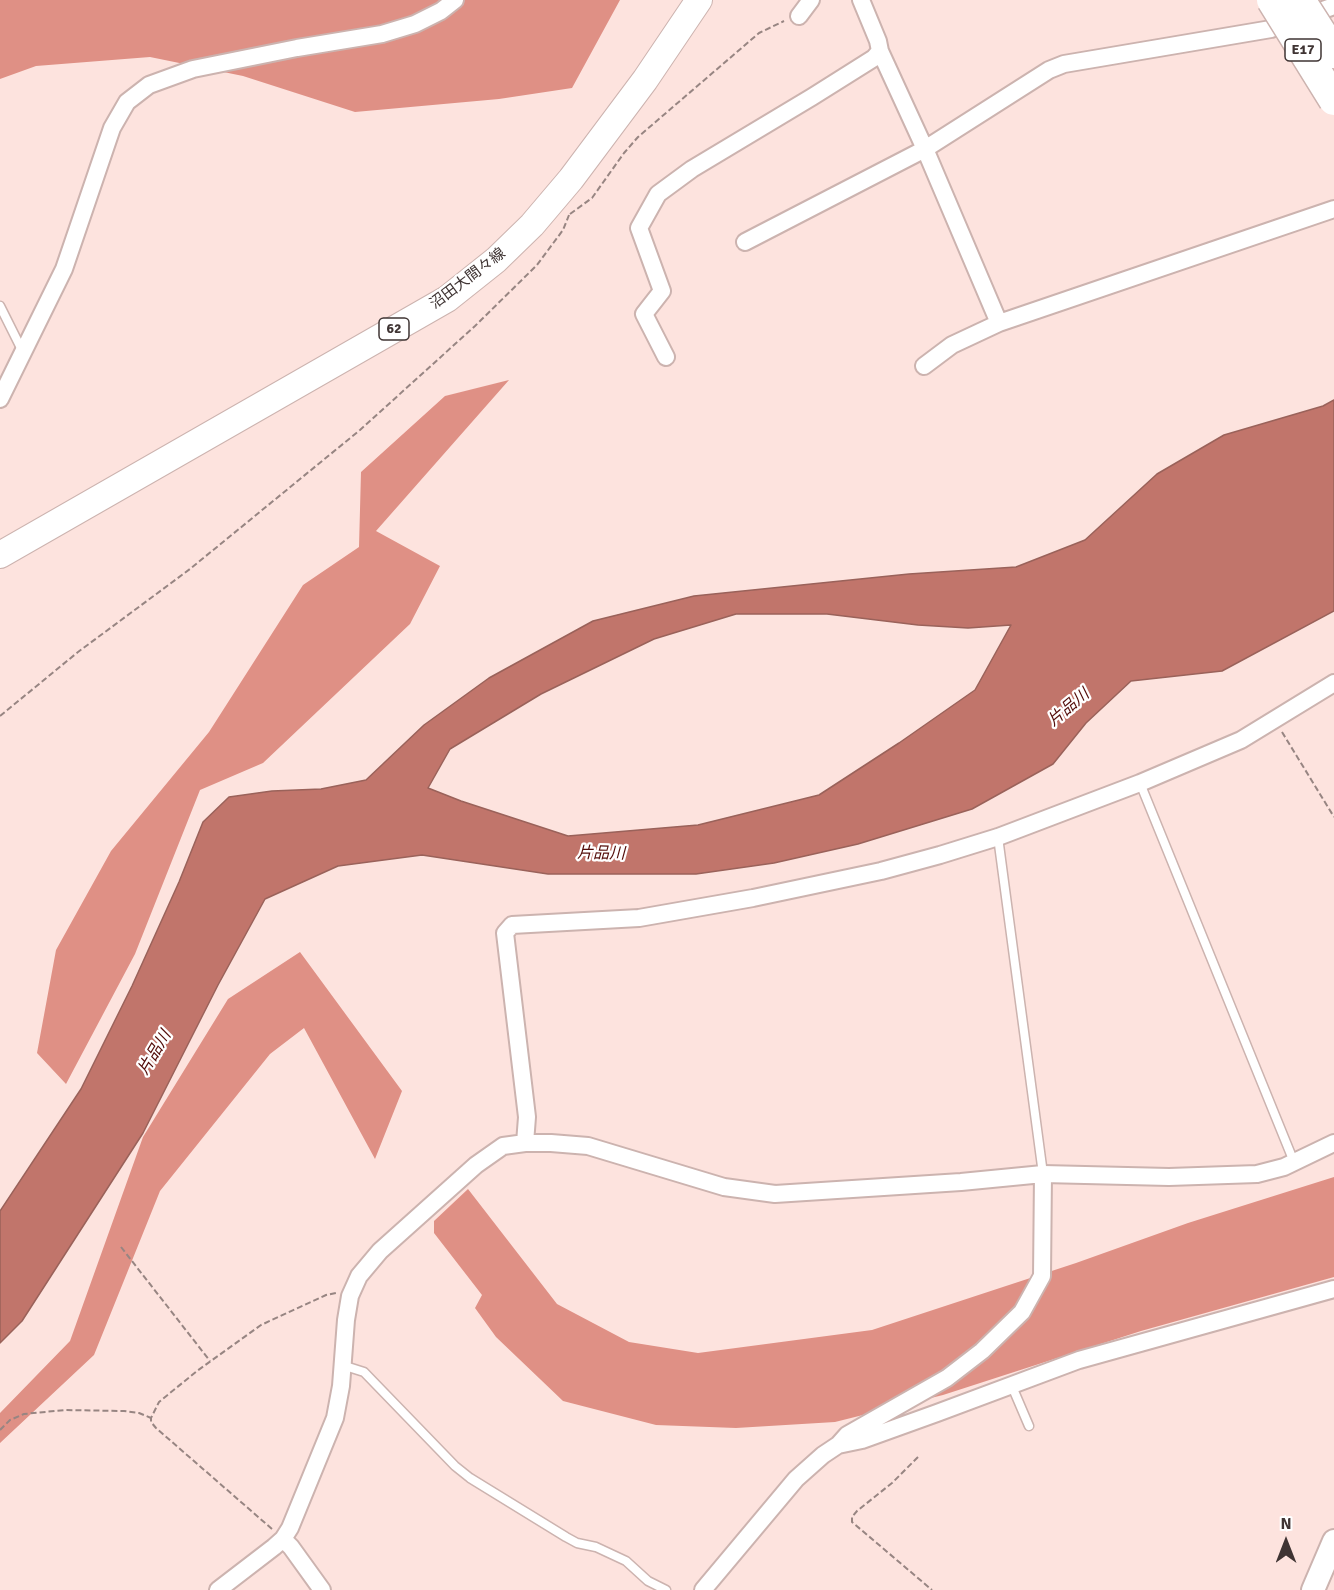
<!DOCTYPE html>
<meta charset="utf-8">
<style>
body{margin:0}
#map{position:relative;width:1334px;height:1590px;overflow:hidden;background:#fde3de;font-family:Signika,sans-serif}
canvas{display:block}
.north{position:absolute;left:1256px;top:1512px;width:60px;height:60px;-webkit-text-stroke:4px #fff;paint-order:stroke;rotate:0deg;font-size:16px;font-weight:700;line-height:24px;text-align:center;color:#3f3433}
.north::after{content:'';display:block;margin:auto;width:21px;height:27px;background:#3f3433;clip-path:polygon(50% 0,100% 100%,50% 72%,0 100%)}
</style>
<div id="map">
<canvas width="1334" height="1590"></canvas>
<div class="north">N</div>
</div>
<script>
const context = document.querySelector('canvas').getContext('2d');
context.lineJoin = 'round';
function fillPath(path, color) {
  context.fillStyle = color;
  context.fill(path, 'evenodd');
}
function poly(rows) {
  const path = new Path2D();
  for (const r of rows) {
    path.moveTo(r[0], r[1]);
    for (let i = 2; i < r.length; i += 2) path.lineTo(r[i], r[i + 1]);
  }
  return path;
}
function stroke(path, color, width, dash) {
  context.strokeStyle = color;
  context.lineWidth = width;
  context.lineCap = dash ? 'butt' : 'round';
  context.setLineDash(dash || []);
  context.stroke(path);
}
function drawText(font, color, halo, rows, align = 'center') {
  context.font = font + ' Signika,"Noto Sans JP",sans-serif';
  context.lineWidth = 4.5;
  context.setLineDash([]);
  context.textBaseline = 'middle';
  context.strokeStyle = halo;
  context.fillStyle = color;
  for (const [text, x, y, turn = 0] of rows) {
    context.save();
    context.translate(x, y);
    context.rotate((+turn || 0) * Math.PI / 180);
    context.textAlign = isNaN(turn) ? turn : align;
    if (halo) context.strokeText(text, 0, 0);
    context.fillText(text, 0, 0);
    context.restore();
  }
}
const forest = poly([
 [0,0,620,0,572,88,499,99,355,112,243,76,150,57,36,66,0,79],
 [509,380,376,531,440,566,410,624,263,763,200,790,135,954,66,1084,37,1053,56,950,111,851,209,732,303,585,359,547,361,472,445,396],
 [300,952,402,1091,375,1159,304,1028,270,1054,160,1191,94,1355,0,1443,0,1413,70,1341,143,1137,228,999],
 [1334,1177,1334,1277,1141,1331,943,1395,835,1422,736,1428,656,1425,563,1401,496,1337,475,1308,482,1295,434,1233,434,1221,468,1189,557,1304,629,1342,698,1353,872,1330,1076,1263,1188,1223]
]);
const water = poly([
 [1334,400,1334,611,1222,671,1131,681,1086,723,1053,764,972,809,858,844,774,863,696,874,548,874,422,855,338,866,265,899,218,985,143,1133,22,1321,0,1343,0,1211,81,1089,132,986,179,882,203,822,229,797,272,791,321,789,366,780,424,725,489,678,593,621,694,596,909,574,1016,567,1085,540,1157,474,1224,435,1323,406,1334,400],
 [736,614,827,614,918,625,968,628,1011,625,975,690,899,743,819,795,698,825,568,836,461,801,428,788,450,749,541,694,654,639,736,614]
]);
const path = poly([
 [570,214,592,198,624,153,638,137,759,33,784,21],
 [0,716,78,652,190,569,360,430,475,326,537,265,563,230,569,215],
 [1282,732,1334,817],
 [121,1247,210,1361],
 [0,1430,10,1420,24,1414,65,1410,124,1411,139,1413,151,1418],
 [918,1457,892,1483,857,1511,852,1517,852,1522,932,1590],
 [272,1529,156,1428,151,1422,151,1418,159,1402,197,1371,261,1325,326,1295,336,1293]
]);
const lane = poly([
 [0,306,22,350],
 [1140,783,1294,1162],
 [998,837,1043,1174],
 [342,1365,364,1372,455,1466,470,1478,566,1537,577,1543,596,1547,626,1561,648,1581,666,1590],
 [1011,1384,1029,1426]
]);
const street = poly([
 [799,16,811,0],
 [880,51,925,149,999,323],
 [745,242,925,149,1049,70,1064,64,1271,29,1334,6],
 [666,357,644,314,662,291,639,228,658,194,692,169,812,97,874,58,880,51,878,41,861,0],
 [924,366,952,345,999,323,1334,209],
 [0,399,64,269,112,128,127,102,149,85,193,69,297,48,382,34,415,24,441,11,455,0],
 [525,1143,527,1117,505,933,512,925,639,918,753,898,881,871,940,855,998,837,1140,783,1241,740,1334,683],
 [839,1444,847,1435,947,1378,982,1351,1022,1312,1042,1276,1043,1174],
 [283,1539,291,1547,322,1590],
 [218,1590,274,1547,283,1539,290,1528,335,1418,341,1386,346,1320,350,1296,359,1276,380,1251,476,1165,503,1146,525,1143,551,1143,588,1146,724,1187,775,1194,961,1182,1043,1174,1169,1177,1257,1174,1284,1167,1334,1143],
 [703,1590,796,1479,823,1455,838,1445,862,1440,937,1413,1079,1360,1334,1289]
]);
const secondary = poly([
 [1313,1590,1334,1541]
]);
const primary = poly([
 [0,555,447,299,496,260,532,225,571,179,645,80,699,0]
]);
const highwayBridge = poly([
 [1272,0,1334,100],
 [1300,0,1334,53]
]);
const shields = [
 [1303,50,36],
 [394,329,30]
];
const shieldNames = [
 ["E17",1303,50],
 ["62",394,329]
];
const streetNames = [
 ["沼田大間々線",468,279,-37]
];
const waterNames = [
 ["片品川",1069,708,-40],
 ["片品川",601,854,1],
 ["片品川",155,1053,-59]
];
fillPath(forest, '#df9085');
fillPath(water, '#c1756b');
stroke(water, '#9a625a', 1.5);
stroke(lane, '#ccb3af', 11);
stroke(street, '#ccb3af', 20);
stroke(secondary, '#ccb3af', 26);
stroke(primary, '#ccb3af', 28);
stroke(path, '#978582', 2, [6, 3]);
stroke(lane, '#fff', 8);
stroke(street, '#fff', 16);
stroke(secondary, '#fff', 22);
stroke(primary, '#fff', 26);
stroke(highwayBridge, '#ccb3af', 33, []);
stroke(highwayBridge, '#fff', 30);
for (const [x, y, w] of shields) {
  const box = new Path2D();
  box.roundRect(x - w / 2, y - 11, w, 22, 4.5);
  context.fillStyle = '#fff';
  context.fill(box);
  stroke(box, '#3f3433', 1.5);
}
drawText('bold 14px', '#3f3433', null, shieldNames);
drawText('15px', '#3f3433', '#fff', streetNames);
drawText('italic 16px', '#520b08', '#fff', waterNames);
</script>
